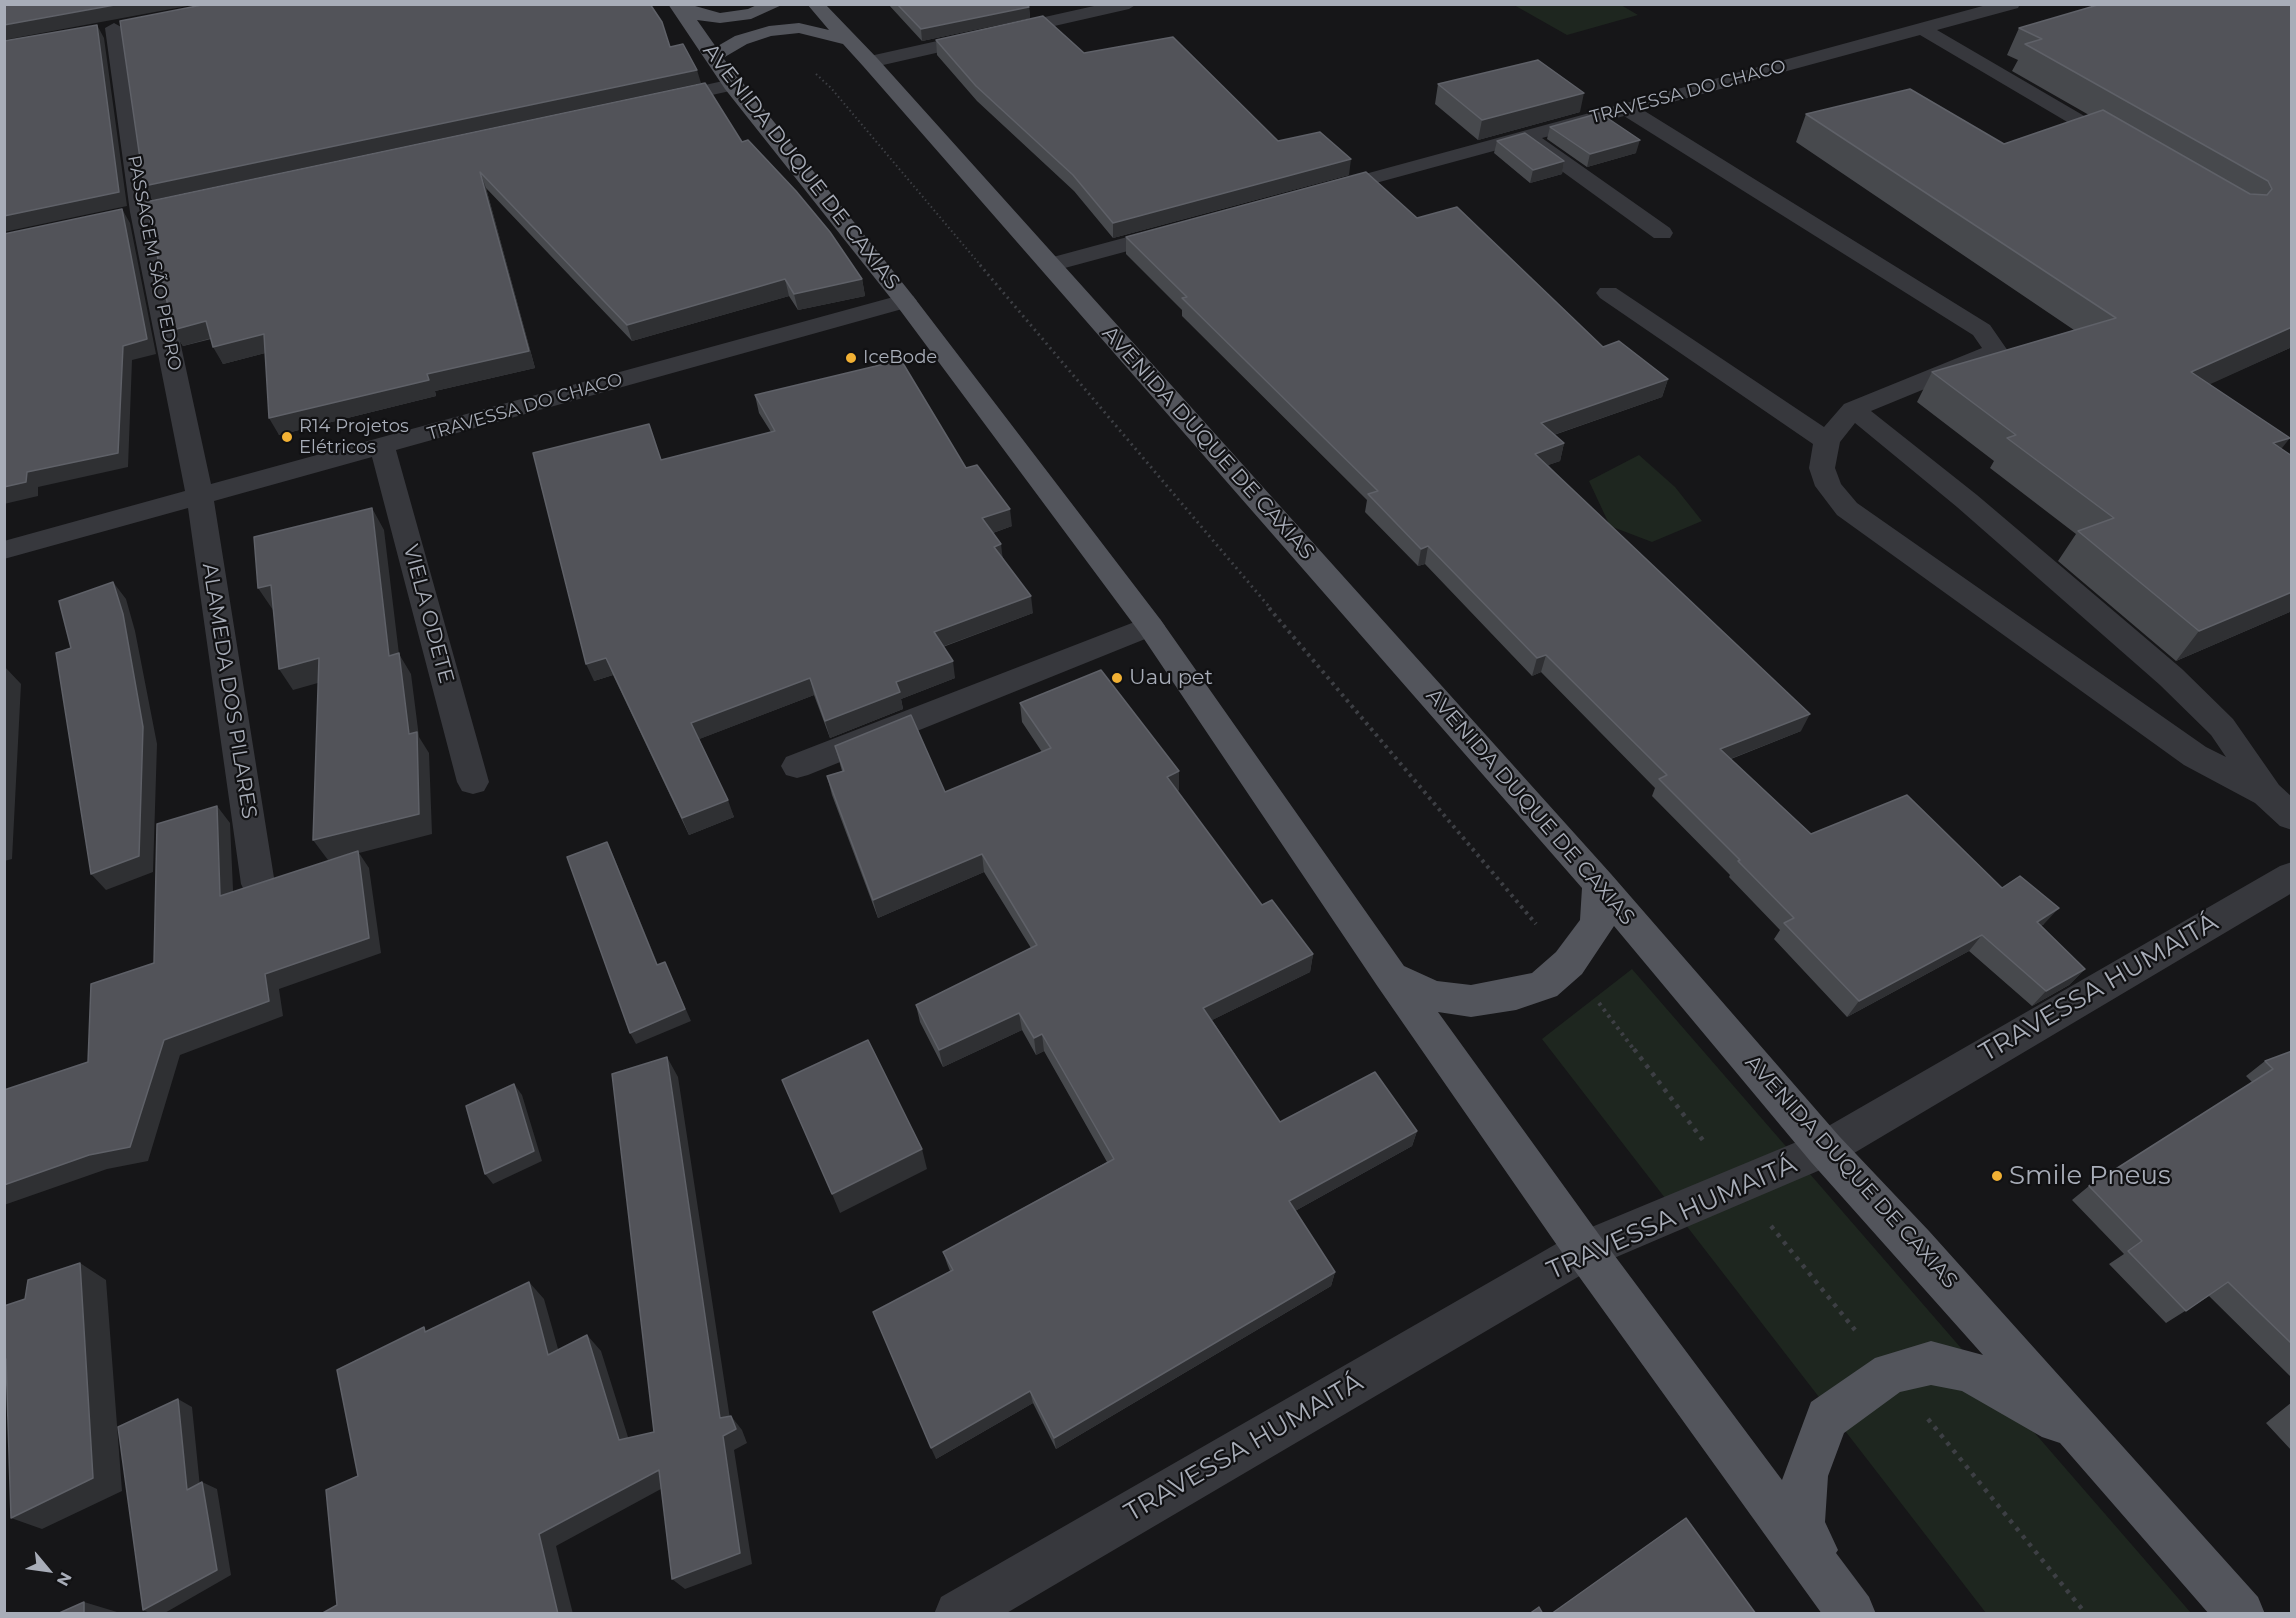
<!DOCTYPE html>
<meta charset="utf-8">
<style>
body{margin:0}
#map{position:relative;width:2296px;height:1618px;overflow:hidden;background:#161618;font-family:Montserrat,sans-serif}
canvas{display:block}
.frame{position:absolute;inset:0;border:6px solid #a8adb8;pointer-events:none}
.north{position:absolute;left:18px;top:1540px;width:60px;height:60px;-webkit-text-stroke:4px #111113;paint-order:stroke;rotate:119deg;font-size:16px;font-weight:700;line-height:24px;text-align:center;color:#a8adb8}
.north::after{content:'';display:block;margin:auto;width:21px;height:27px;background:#a8adb8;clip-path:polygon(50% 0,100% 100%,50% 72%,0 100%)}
</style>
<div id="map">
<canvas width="2296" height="1618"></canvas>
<div class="frame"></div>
<div class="north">N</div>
</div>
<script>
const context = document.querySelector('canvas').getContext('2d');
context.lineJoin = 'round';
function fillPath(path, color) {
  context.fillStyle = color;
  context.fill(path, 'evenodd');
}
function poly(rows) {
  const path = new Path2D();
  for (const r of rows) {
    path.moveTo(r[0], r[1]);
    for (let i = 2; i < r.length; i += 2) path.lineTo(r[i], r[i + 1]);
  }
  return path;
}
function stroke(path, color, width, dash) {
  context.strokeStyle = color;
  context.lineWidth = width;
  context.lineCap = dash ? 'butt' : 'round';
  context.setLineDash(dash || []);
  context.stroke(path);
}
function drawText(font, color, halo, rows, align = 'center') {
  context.font = font + ' Montserrat,sans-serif';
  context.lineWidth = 4.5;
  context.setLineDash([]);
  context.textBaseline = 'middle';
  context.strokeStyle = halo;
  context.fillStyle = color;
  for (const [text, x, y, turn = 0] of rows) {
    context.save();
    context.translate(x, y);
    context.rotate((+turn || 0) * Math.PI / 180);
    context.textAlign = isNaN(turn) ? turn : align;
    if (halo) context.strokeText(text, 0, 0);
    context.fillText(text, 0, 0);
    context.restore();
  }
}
const green = poly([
 [1514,5,1621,5,1638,15,1567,35],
 [1639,455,1675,487,1702,521,1652,542,1610,526,1589,481],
 [1632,969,2191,1613,1986,1613,1542,1039]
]);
const pathFar3 = poly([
 [816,74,831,88,982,267]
]);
const pathFar2 = poly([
 [980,265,1271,609]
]);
const pathFar1 = poly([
 [1269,608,1536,924],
 [1599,1003,1635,1051]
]);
const path = poly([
 [1634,1049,1705,1143],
 [1771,1226,1855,1330],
 [1928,1419,2086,1614]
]);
const minor = poly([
 [1103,4,1137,4,1129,9,870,68,861,62,870,56,1103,4],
 [1990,4,2020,4,2018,8,1937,30,2122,138,2125,142,2122,146,2108,146,1920,35,1643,110,1990,325,2008,351,2005,356,1871,411,1977,495,2182,669,2233,719,2279,785,2292,797,2292,830,2280,826,2255,803,2184,765,1837,515,1815,486,1809,468,1813,444,1600,298,1596,293,1600,288,1616,288,1824,427,1844,404,1982,348,1973,335,1624,116,1542,138,1670,228,1673,233,1670,238,1654,238,1523,143,1328,196,1321,194,1317,190,1321,186,1990,4],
 [1855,423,1957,507,2160,685,2211,735,2226,757,2206,747,1857,503,1841,484,1835,468,1840,442,1855,423],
 [114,23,123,28,152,212,211,484,897,296,913,296,917,301,913,306,396,450,489,782,484,791,473,794,462,791,457,782,372,457,214,501,275,884,270,894,258,898,246,894,241,884,188,508,4,559,4,541,185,491,130,212,105,28,114,23],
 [732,79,739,81,742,85,739,89,667,105,657,99,660,95,732,79],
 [1168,226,1176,228,1179,233,1176,238,1050,272,1042,270,1039,265,1042,260,1168,226],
 [1150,616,1160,619,1165,626,1160,633,808,775,797,778,786,775,781,766,786,757,1150,616],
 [2292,862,2292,893,1839,1162,1600,1264,1005,1614,934,1614,941,1597,1570,1236,1811,1136,2280,866,2292,862]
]);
const major = poly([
 [668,4,688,4,720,13,748,9,759,4,784,4,751,19,720,23,697,20,716,47,735,36,769,26,799,23,829,30,807,4,825,4,877,58,1611,874,1839,1136,1929,1231,2258,1597,2265,1614,2209,1614,2060,1443,2042,1437,1962,1391,1931,1385,1900,1392,1844,1433,1828,1476,1825,1522,1838,1550,1836,1553,1869,1597,1876,1614,1822,1614,1570,1264,1378,987,1140,633,897,306,725,89,668,4],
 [799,33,843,44,863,66,1582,888,1580,920,1556,952,1532,973,1471,985,1437,981,1404,966,1160,619,913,296,723,58,747,44,771,36,799,33],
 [1614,926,1811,1162,1983,1355,1931,1341,1875,1358,1811,1402,1782,1480,1600,1236,1438,1012,1471,1017,1516,1010,1557,996,1582,974,1614,926]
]);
const wall = poly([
 [888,4,1026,4,1029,7,1030,18,922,41],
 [2292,4,2292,347,2209,384,2281,449,2292,456,2292,611,2176,661,2058,561,2076,534,1990,468,1994,461,1917,402,1932,372,2074,330,1796,142,1806,114,2004,144,2089,115,2012,71,2018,60,2007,55,2019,28],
 [936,40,1084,53,1349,175,1113,238,1074,191,977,101,937,55],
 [1438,84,1580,112,1478,140,1435,104],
 [1550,127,1636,153,1587,167,1547,139],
 [1497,141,1564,161,1562,174,1530,183,1494,153],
 [742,142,862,279,865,296,798,310,789,296,632,341,486,188,535,368,435,391,436,396,279,435,265,353,223,364,211,339,183,346,173,330,146,202],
 [1417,218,1603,347,1668,379,1662,397,1554,435,1564,443,1560,461,1548,465,1801,731,1731,759,1811,834,2002,888,2044,924,2041,926,2085,969,2069,985,2032,1006,1969,951,1847,1017,1774,939,1780,930,1729,877,1730,875,1652,796,1655,788,1541,672,1532,676,1425,564,1418,566,1365,512,1367,500,1182,316,1182,310,1126,254,1126,237],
 [755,395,966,468,1012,526,993,533,1003,558,1033,613,943,647,955,678,901,699,903,709,830,738,814,695,699,739,734,817,689,835,613,675,594,681,661,460,771,432,759,413],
 [1020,703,1179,771,1179,790,1177,791,1262,905,1313,954,1310,972,1212,1020,1280,1122,1417,1131,1412,1146,1295,1211,1335,1272,1331,1286,1056,1449,1033,1403,936,1459,950,1271,948,1266,943,1252,1107,1162,1044,1051,1036,1055,1022,1030,943,1067,920,1022,916,1005,1031,948,984,872,878,918,832,795,827,776,842,771,835,746,945,792,1042,752,1022,722],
 [2292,1051,2292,1378,2209,1296,2166,1323,2109,1264,2124,1254,2072,1200,2089,1186,2252,1082,2246,1076,2265,1061],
 [2292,1402,2292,1451,2266,1423]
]);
const shadedWall = poly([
 [120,4,198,4,4,40,4,25],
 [1029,7,1030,18,922,41,921,29],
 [97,25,104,38,127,206,4,232,4,216],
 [697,70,701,83,152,200,144,186],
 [1584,93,1580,112,1478,140,1482,120],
 [1640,140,1636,153,1587,167,1590,154],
 [1351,159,1349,175,1113,238,1113,223],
 [1564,161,1562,174,1530,183,1533,170],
 [480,172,486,188,535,368,435,391,436,396,279,435,269,418,427,374],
 [122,209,130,223,156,354,132,360,128,467,38,487,38,496,4,504,4,487,27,472],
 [785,279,789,296,632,341,627,325],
 [862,279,865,296,798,310,794,294],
 [206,321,215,337,183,346,173,330],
 [2292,327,2292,347,2171,402,2191,372],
 [264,334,273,351,223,364,213,347],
 [1668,379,1662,397,1536,441,1541,423],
 [2290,438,2267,467,2273,443],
 [1564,443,1560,461,1531,471,1535,454],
 [372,508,384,530,399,654,411,674,419,737,429,753,432,834,359,853,369,868,381,953,279,989,283,1016,180,1055,148,1161,107,1169,4,1205,4,1185,164,1040,265,974,358,853,328,860,313,840,409,734,389,656],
 [1010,509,1012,526,984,536,982,518],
 [1001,544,1003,561,994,547],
 [1428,546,1425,564,1418,566,1421,549],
 [113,582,126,599,135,631,157,744,153,872,106,890,91,874],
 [271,585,284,606,273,610,258,588],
 [2292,592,2292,611,2176,661,2199,631],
 [1031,596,1033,613,936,649,934,632],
 [1546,655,1541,672,1532,676,1537,658],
 [319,658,332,679,293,690,279,669],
 [606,658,613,675,594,681,586,664],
 [953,661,955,678,901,699,903,709,830,738,825,721,896,682],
 [4,666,21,684,12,859,4,861],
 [810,678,814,695,697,740,691,723],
 [1810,714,1801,731,1712,766,1720,749],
 [1179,771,1179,790,1167,795,1167,777],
 [728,800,734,817,689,835,682,818],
 [217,806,230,823,234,912,220,896],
 [607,842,613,855,663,977,657,965],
 [982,854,984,872,878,918,873,900],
 [2059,908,2044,924,2023,939,2037,922],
 [1982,935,1969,951,1847,1017,1859,1001],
 [1313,954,1310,972,1202,1025,1203,1008],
 [665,962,691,1021,636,1044,630,1033],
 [2085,969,2069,985,2032,1006,2046,991],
 [1019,1013,1022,1030,943,1067,939,1050],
 [1042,1034,1044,1051,1036,1055,1034,1038],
 [667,1057,678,1077,732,1432,731,1416,742,1430,747,1443,734,1450,752,1564,685,1589,672,1579,720,1418],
 [514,1084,522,1095,542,1161,493,1184,485,1174],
 [1417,1131,1412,1146,1286,1216,1289,1201],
 [922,1149,927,1169,840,1213,832,1194],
 [80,1263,106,1280,122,1491,42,1529,11,1518],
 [1335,1272,1331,1286,1056,1449,1054,1438],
 [529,1282,544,1299,564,1370,548,1355],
 [587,1335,601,1351,633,1453,619,1440],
 [6,1359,36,1374,4,1387,4,1360],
 [1030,1391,1033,1403,936,1459,931,1448],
 [178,1399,192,1407,201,1497,187,1490],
 [659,1470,672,1483,556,1546,573,1614,558,1614,539,1534],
 [202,1482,217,1489,231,1575,163,1614,152,1614,143,1610],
 [84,1602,117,1612,117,1614,84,1614]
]);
const building = poly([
 [4,4,120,4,4,25,4,4],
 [207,4,650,4,662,22,670,47,683,44,697,70,144,186,120,21,207,4],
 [897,4,1026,4,1029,7,921,29,897,4],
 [2101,4,2292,4,2292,327,2191,372,2290,438,2273,443,2292,456,2292,592,2199,631,2078,531,2114,518,2007,438,2016,435,1932,372,2116,318,1806,114,1910,89,2004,144,2103,110,2250,194,2267,195,2272,189,2268,181,2025,44,2042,39,2019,28,2101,4],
 [1043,16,1084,53,1173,37,1278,141,1320,132,1351,159,1113,223,1073,175,976,86,936,40,1043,16],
 [97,25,119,192,4,216,4,41,97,25],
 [1538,60,1584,93,1482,120,1438,84,1538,60],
 [705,83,742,142,748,140,796,191,830,232,862,279,794,294,785,279,627,325,480,172,529,351,427,374,429,380,269,418,264,334,213,347,206,321,173,330,146,202,705,83],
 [1600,113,1640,140,1590,154,1550,127,1600,113],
 [1525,133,1564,161,1533,170,1497,141,1525,133],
 [1366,172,1417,218,1457,207,1603,347,1619,341,1668,379,1541,423,1564,443,1535,454,1810,714,1720,749,1811,834,1907,795,2002,888,2020,876,2059,908,2037,922,2085,969,2046,991,1982,935,1859,1001,1784,923,1794,918,1738,861,1740,860,1659,779,1667,775,1546,655,1537,658,1428,546,1421,549,1368,494,1378,491,1182,298,1187,297,1126,237,1366,172],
 [122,209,147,339,123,346,118,453,27,472,26,482,4,487,4,234,122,209],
 [901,360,966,468,977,465,1010,509,982,518,1001,544,994,547,1031,596,934,632,953,661,896,682,900,692,825,721,810,678,691,723,728,800,682,818,606,658,586,664,533,453,649,424,661,460,775,431,755,395,901,360],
 [372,508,389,656,399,653,409,734,417,732,419,814,313,840,319,658,279,669,271,585,258,588,254,537,372,508],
 [113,582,123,614,143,727,139,856,91,874,56,653,71,648,59,601,113,582],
 [1101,670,1179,771,1167,777,1262,905,1272,900,1313,954,1203,1008,1280,1122,1375,1072,1417,1131,1289,1201,1335,1272,1054,1438,1030,1391,931,1448,873,1312,953,1270,943,1252,1114,1159,1042,1034,1034,1038,1019,1013,939,1050,916,1005,1037,945,982,854,873,900,827,776,844,771,835,746,911,715,945,792,1051,748,1020,703,1101,670],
 [217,806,220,896,358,851,369,938,265,974,269,1001,164,1040,130,1147,89,1155,4,1185,4,1090,88,1062,91,984,154,963,157,824,217,806],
 [607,842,657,965,665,962,685,1009,630,1033,567,857,607,842],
 [868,1040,922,1149,832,1194,782,1080,868,1040],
 [2292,1051,2292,1344,2228,1282,2186,1311,2128,1251,2142,1241,2089,1186,2273,1069,2265,1061,2292,1051],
 [667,1057,720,1418,731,1416,736,1429,723,1436,740,1553,672,1579,659,1470,539,1534,558,1614,321,1614,337,1605,326,1490,358,1476,337,1370,424,1327,425,1332,529,1282,548,1355,587,1335,619,1440,654,1432,612,1074,667,1057],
 [514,1084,534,1151,485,1174,466,1106,514,1084],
 [80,1263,93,1478,11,1518,6,1359,4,1360,4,1306,25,1299,28,1280,80,1263],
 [178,1399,187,1490,202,1482,217,1570,143,1610,118,1427,178,1399],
 [1686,1518,1756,1614,1551,1614,1686,1518],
 [84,1602,84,1614,57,1614,84,1602],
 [1539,1607,1543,1614,1529,1614,1539,1607]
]);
const markers = [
 [851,358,6,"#f2b134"],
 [287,437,6,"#f2b134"],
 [1117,678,6,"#f2b134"],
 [1997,1176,6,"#f2b134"]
];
const farStreetnames = [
 ["TRAVESSA DO CHACO",1688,92,-15],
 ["PASSAGEM SÃO PEDRO",154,263,79],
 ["TRAVESSA DO CHACO",525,407,-16]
];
const farPoinames = [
 ["IceBode",863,358],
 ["R14 Projetos",299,427],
 ["Elétricos",299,448]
];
const streetNames = [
 ["AVENIDA DUQUE DE CAXIAS",801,167,52],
 ["AVENIDA DUQUE DE CAXIAS",1208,443,48],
 ["VIELA ODETE",428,614,75],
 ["ALAMEDA DOS PILARES",229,691,81],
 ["AVENIDA DUQUE DE CAXIAS",1530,807,49],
 ["AVENIDA DUQUE DE CAXIAS",1851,1172,48]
];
const poiNames = [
 ["Uau pet",1129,678]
];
const nearStreetnames = [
 ["TRAVESSA HUMAITÁ",2099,988,-30],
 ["TRAVESSA HUMAITÁ",1672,1218,-24],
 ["TRAVESSA HUMAITÁ",1244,1448,-30]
];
const nearPoinames = [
 ["Smile Pneus",2009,1176]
];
fillPath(green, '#1e261f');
stroke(pathFar3, '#3d3f44', 2, [1.5, 3]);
stroke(pathFar2, '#3d3f44', 3, [2, 4]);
stroke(pathFar1, '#3d3f44', 4, [3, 4.5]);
stroke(path, '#3d3f44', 4.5, [4, 6]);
fillPath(minor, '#37383d');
fillPath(major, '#53555c');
fillPath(wall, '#47494d');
fillPath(shadedWall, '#2f3033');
fillPath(building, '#525359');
stroke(building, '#5f6168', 1.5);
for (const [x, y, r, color] of markers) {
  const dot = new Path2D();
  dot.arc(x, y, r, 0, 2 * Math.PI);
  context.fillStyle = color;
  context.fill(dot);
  stroke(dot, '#111113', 2);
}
drawText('18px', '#a8adb8', '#111113', farStreetnames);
drawText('18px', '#a8adb8', '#111113', farPoinames, 'left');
drawText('21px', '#a8adb8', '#111113', streetNames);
drawText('21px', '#a8adb8', '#111113', poiNames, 'left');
drawText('26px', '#a8adb8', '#111113', nearStreetnames);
drawText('26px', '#a8adb8', '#111113', nearPoinames, 'left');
</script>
